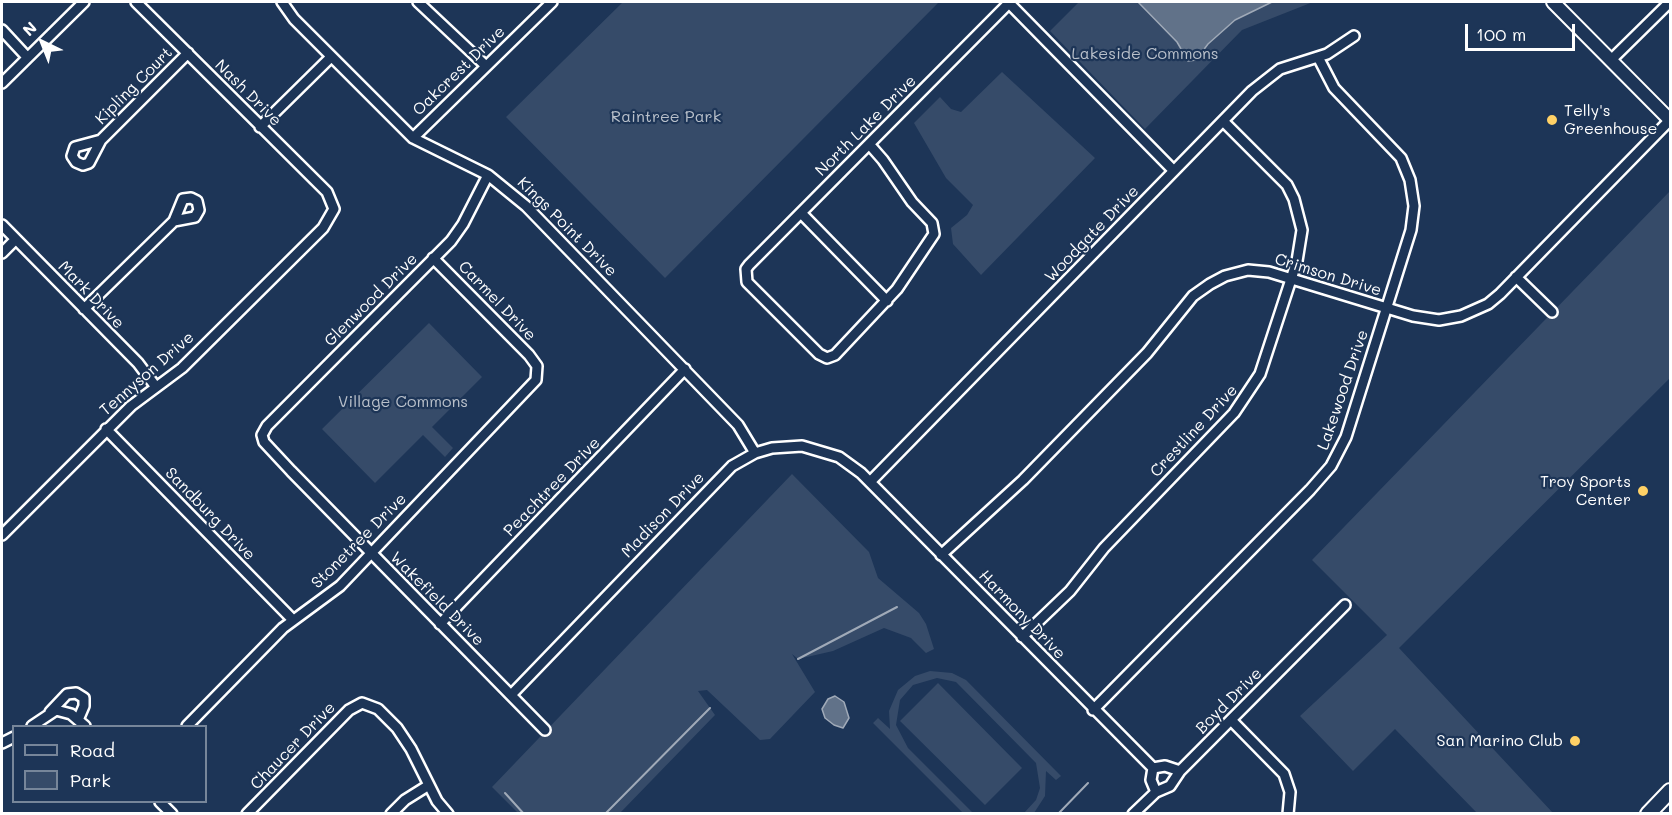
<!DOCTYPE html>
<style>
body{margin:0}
#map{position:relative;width:1672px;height:815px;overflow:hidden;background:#1d3557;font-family:Mali,sans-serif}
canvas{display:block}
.frame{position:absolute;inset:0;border:3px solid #fff;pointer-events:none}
.legend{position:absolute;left:12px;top:725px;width:195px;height:78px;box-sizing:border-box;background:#1d3557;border:2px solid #77869a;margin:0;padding:8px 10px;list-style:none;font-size:18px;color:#fff}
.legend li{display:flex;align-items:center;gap:12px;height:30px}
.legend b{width:30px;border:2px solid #77869a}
.north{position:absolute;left:12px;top:12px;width:60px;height:60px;-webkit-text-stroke:4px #1d3557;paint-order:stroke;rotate:317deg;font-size:16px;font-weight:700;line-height:24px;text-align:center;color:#fff}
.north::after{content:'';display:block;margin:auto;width:21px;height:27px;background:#fff;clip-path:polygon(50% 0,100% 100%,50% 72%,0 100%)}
.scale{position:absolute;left:1465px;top:24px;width:110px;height:27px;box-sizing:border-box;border:3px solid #fff;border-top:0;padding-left:8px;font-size:18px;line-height:21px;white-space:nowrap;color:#fff;-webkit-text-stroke:4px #1d3557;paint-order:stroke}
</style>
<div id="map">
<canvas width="1672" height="815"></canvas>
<div class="frame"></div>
<ul class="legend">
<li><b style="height:8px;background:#1d3557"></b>Road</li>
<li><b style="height:16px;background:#364b69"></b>Park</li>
</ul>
<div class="north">N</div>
<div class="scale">100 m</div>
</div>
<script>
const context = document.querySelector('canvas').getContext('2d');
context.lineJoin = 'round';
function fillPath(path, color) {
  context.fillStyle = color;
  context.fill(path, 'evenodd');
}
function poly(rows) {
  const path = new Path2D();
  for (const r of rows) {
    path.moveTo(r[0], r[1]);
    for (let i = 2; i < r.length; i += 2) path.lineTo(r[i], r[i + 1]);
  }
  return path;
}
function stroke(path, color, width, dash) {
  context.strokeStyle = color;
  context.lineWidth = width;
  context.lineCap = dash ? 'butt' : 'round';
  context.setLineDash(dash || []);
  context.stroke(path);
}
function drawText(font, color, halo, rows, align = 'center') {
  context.font = font + ' Mali,sans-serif';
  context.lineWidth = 4.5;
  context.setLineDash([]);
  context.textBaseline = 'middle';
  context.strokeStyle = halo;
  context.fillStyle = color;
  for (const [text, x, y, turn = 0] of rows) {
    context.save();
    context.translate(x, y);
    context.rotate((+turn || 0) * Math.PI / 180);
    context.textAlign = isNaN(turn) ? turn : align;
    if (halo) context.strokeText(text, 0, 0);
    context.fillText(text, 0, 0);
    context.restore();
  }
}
const green = poly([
 [623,2,939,2,665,278,506,117],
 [1079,2,1313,2,1242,30,1145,129,1050,31],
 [1002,72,1095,158,981,275,953,244,951,228,967,215,973,205,946,178,914,123,940,97,951,109,961,112],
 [1670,191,1670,378,1399,648,1553,813,1477,813,1395,729,1353,771,1300,716,1387,635,1312,560],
 [429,323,482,377,432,427,453,448,445,457,423,435,375,483,322,429],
 [792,474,869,552,878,578,919,613,926,624,934,649,926,653,911,638,884,628,833,651,798,659,792,654,815,692,770,739,760,740,707,690,698,691,715,715,620,813,518,813,492,787],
 [930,671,952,673,966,680,1061,776,1056,780,1046,771,1045,796,1034,813,1024,813,1036,800,1040,788,1036,763,956,682,937,678,913,685,900,700,896,725,908,748,973,813,963,813,873,723,878,718,890,729,889,711,898,690,915,676],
 [938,683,1022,768,985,805,900,721]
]);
const water = poly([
 [1138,2,1272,2,1235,20,1208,44,1196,60,1188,61,1177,42,1138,2],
 [835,696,844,702,849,718,843,728,834,725,825,718,822,709,828,699,835,696]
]);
const stream = poly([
 [798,659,897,607],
 [505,793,524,814],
 [605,814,710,708],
 [1058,814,1088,783]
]);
const minor = poly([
 [282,2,294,19,413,138,488,175,526,206,738,425,755,453],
 [418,2,486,66],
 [1009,3,1174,171],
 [2,30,27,57],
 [1611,60,1670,2],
 [2,83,84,2],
 [260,127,331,57],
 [413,138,552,2],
 [101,140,89,163,83,165,76,162,72,156,75,147,101,140,188,53],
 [869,144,883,160,912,202,932,223,934,234,897,289,835,355,827,358,819,354,747,282,746,269,749,265,1010,2],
 [488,175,463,224,451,241,267,426,262,435,264,442,291,471,545,730],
 [801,213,887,301],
 [2,225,138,363,156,387],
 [2,253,15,240],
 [1516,277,1552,312],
 [84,309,174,221,195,217,199,210,197,201,191,198,183,199,174,221],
 [106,429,293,620],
 [870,482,1252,91,1280,69,1327,54,1354,36],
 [2,535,131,406,182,368,323,228,334,209,327,192,136,2],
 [941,555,1023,480,1147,353,1193,296,1210,284,1225,276,1248,270,1269,272,1413,316,1439,320,1461,316,1488,304,1500,294,1670,120],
 [440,624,685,369],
 [1022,637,1070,591,1104,548,1234,413,1260,374,1297,261,1302,230,1294,199,1287,185,1223,121],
 [511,695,732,466,755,453,772,448,802,446,839,457,861,473,1153,768],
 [1093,710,1310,490,1331,466,1346,437,1411,230,1414,206,1410,180,1401,158,1334,88,1318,57],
 [50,712,67,694,76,693,84,698,84,706,78,720],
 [1231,720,1284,774,1290,792,1288,814],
 [32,726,56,710,71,714,85,726],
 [187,726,283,628,340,586,536,380,537,366,529,355,433,258],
 [2,743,14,737],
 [1156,792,1151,780,1153,768,1165,766,1180,771],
 [160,802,172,814],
 [247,814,349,710,362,703,378,709,397,728,411,749,437,801,448,814],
 [391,814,405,800,429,785],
 [1133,814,1156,792,1170,786,1180,771,1345,605]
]);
const secondary = poly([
 [1553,2,1670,120]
]);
const primary = poly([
 [1648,814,1670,791]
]);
const markers = [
 [1552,120,6,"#ffd166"],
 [1643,491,6,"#ffd166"],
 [1575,741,6,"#ffd166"]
];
const parkNames = [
 ["Lakeside Commons",1145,54],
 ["Raintree Park",666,117],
 ["Village Commons",403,402]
];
const streetNames = [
 ["Oakcrest Drive",459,71,-44],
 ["Kipling Court",134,86,-45],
 ["Nash Drive",248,93,45],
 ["North Lake Drive",866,126,-45],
 ["Kings Point Drive",567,227,45],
 ["Woodgate Drive",1092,234,-46],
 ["Crimson Drive",1328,275,17],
 ["Mark Drive",91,295,46],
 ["Glenwood Drive",371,300,-45],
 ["Carmel Drive",497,301,46],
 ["Tennyson Drive",147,374,-41],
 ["Lakewood Drive",1343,390,-71],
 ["Crestline Drive",1194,431,-47],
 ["Peachtree Drive",552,487,-46],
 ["Sandburg Drive",210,514,46],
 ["Madison Drive",663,515,-46],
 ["Stonetree Drive",359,541,-45],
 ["Wakefield Drive",437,599,45],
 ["Harmony Drive",1022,615,46],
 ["Boyd Drive",1229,701,-45],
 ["Chaucer Drive",293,746,-46]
];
const poiNames = [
 ["Telly's",1564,111,"left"],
 ["Greenhouse",1564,129,"left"],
 ["Troy Sports",1631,482],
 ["Center",1631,500],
 ["San Marino Club",1563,741]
];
fillPath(green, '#364b69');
fillPath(water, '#617289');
stroke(water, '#a0aab8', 1.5);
stroke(stream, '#a0aab8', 2);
stroke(minor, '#fff', 14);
stroke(secondary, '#fff', 16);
stroke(primary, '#fff', 18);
stroke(minor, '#1d3557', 9);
stroke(secondary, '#1d3557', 12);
stroke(primary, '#1d3557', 14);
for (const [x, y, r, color] of markers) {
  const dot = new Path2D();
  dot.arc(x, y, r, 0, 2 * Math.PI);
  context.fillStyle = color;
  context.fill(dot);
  stroke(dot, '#1d3557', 2);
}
drawText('16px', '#b9c0ca', '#1d3557', parkNames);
drawText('16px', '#fff', '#1d3557', streetNames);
drawText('16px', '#fff', '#1d3557', poiNames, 'right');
</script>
